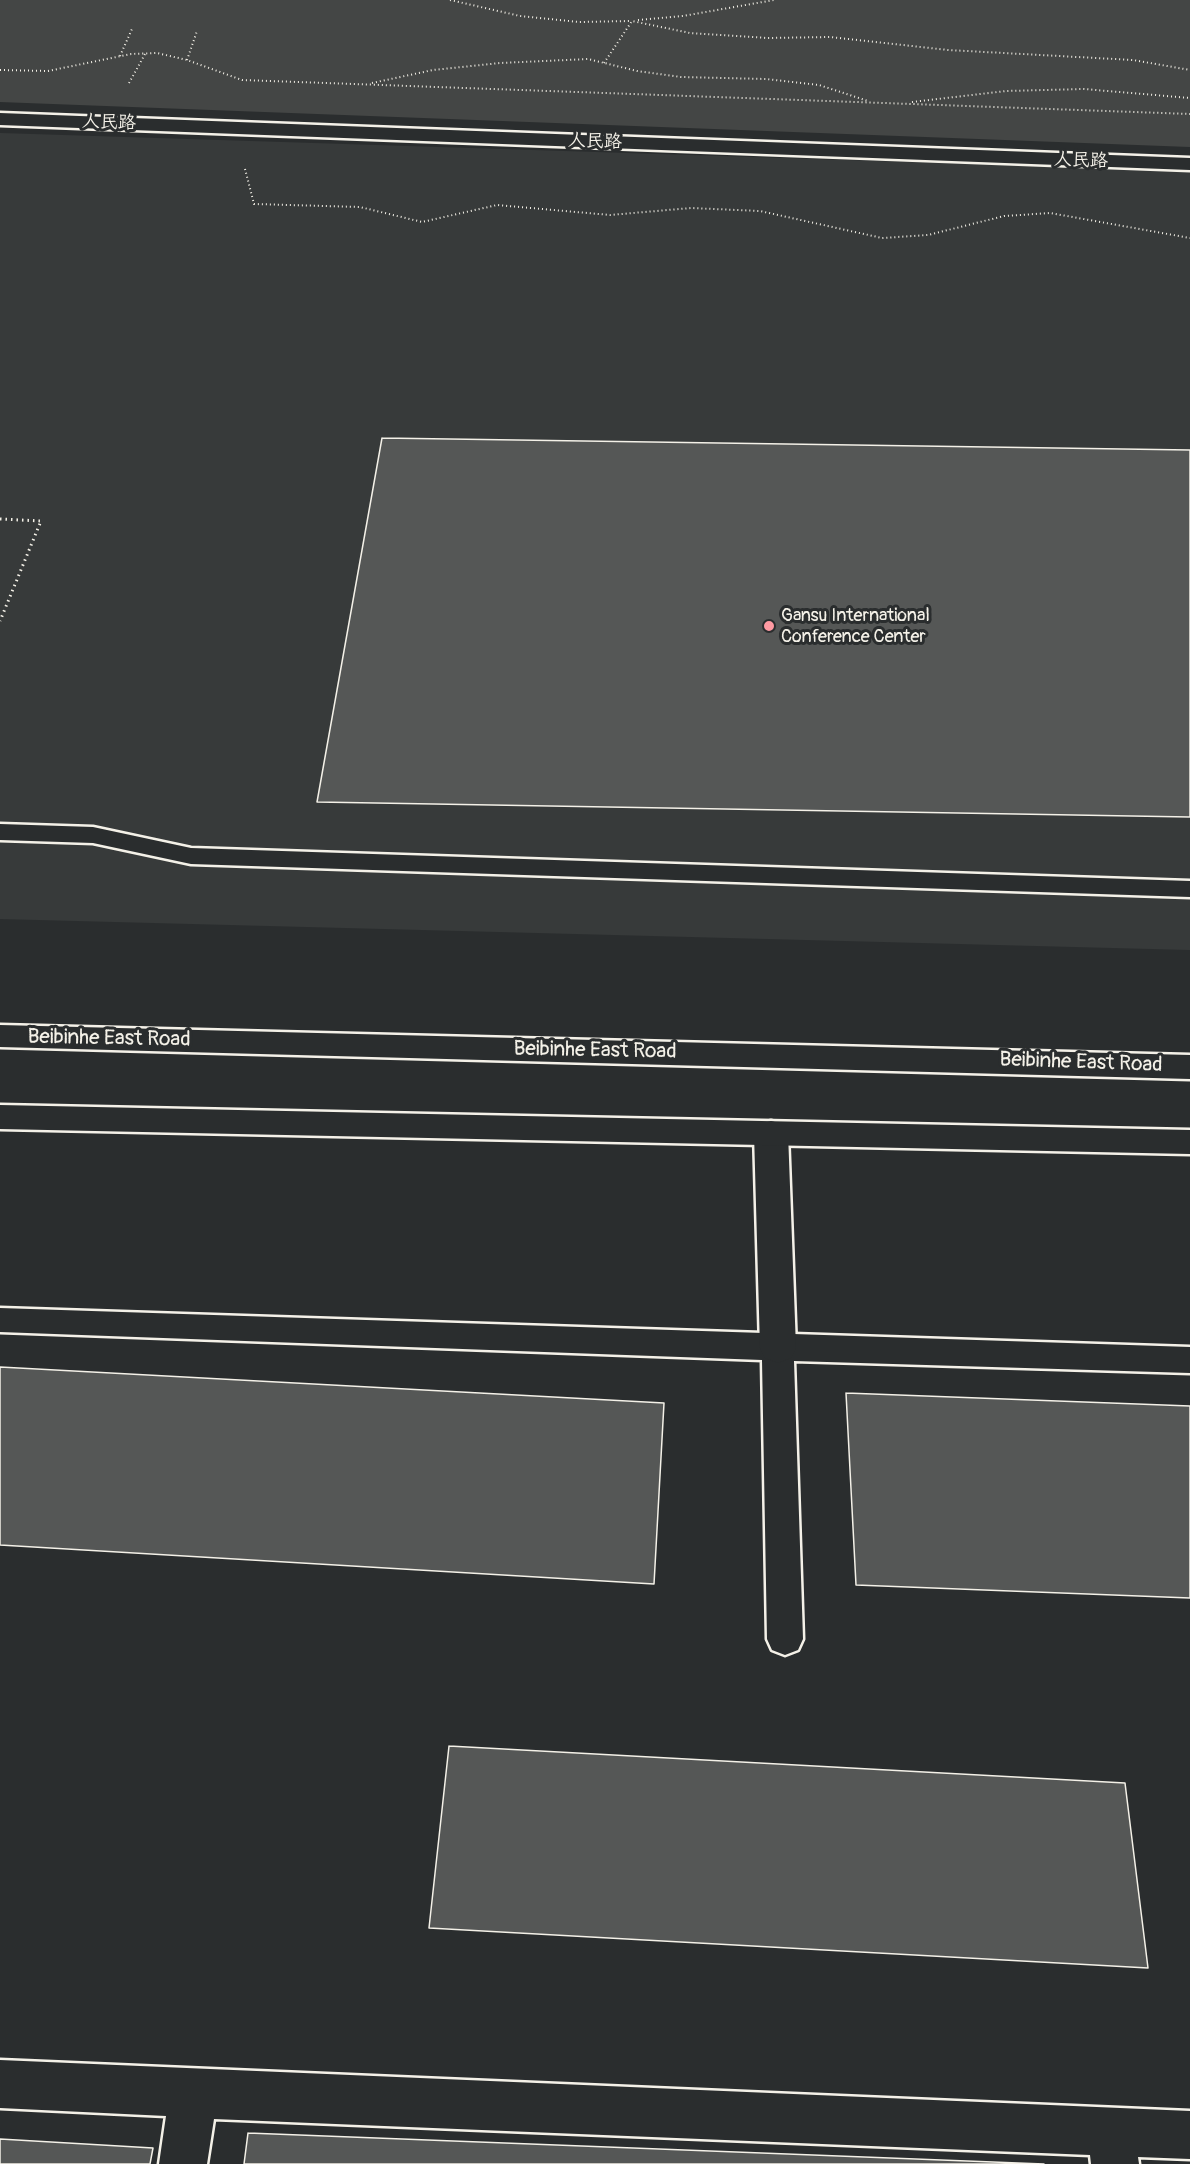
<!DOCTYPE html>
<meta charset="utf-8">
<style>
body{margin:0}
canvas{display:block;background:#2a2d2e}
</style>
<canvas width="1190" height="2164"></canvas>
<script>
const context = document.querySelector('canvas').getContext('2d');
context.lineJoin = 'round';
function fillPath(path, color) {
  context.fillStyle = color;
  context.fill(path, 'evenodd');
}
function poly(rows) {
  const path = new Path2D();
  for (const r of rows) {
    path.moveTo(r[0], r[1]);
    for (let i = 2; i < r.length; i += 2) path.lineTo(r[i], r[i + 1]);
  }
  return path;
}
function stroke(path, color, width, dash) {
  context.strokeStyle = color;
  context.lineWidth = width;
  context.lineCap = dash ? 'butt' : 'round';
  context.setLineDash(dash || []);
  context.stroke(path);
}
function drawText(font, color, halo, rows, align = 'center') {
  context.font = font + ' Pangolin,"LXGW WenKai TC",sans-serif';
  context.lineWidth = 6;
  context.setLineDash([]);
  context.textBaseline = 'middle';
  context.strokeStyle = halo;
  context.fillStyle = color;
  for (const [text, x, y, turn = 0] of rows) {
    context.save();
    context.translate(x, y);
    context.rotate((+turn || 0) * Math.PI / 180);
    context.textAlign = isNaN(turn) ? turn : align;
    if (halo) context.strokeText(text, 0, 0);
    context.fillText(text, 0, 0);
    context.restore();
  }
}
const built = poly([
 [0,133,1190,171,1190,950,0,919]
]);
const green = poly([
 [0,0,1190,0,1190,147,0,102]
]);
const building = poly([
 [382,438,1190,450,1190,817,317,802,382,438],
 [0,1367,664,1403,654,1584,0,1545,0,1367],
 [846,1393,1190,1406,1190,1598,856,1585,846,1393],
 [449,1746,1125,1783,1148,1968,429,1928,449,1746],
 [248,2133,1044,2164,244,2164,248,2133],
 [0,2139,153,2148,150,2164,0,2164,0,2139]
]);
const pathFar1 = poly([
 [450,0,520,16,579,22,631,21],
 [638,20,683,16,774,0],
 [120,56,132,29],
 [187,60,197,31],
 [604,63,632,21,690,33,767,38,830,37,948,50,1133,60,1190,70],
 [0,70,48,71,131,54,157,53,187,60,242,80,1190,114],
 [129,83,145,54],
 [372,83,433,70,500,63,588,59,637,71,681,77,766,79,819,85,868,101],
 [912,102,1006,91,1084,89,1190,98],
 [245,169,254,204,360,207,422,222,497,205,610,215,691,208,760,211,882,238,928,235,1004,216,1050,213,1190,238]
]);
const path = poly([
 [0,519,41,521,0,621]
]);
const lane = poly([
 [0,824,93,827,191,848,1190,881,1190,897,191,864,93,843,0,840,0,824],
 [0,1308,1190,1347,1190,1373,794,1361,803,1639,798,1650,785,1655,772,1650,767,1639,762,1360,0,1332,0,1308]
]);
const street = poly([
 [771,1121,783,1124,788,1133,796,1348,791,1358,778,1363,765,1358,760,1348,754,1133,759,1124,771,1121],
 [0,2060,1190,2111,1190,2159,1138,2157,1139,2164,1091,2164,1090,2155,214,2119,207,2164,159,2164,166,2116,0,2108,0,2060]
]);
const secondary = poly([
 [0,113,1190,158,1190,170,0,125,0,113]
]);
const primary = poly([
 [0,1025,1190,1055,1190,1079,0,1047,0,1025],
 [0,1105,1190,1130,1190,1154,0,1129,0,1105]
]);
const markers = [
 [769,626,6,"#ff9aa2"]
];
const farStreetnames = [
 ["人民路",109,123,2],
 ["人民路",595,142,2],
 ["人民路",1081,161,2]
];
const farPoinames = [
 ["Gansu International",781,616],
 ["Conference Center",781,637]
];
const streetNames = [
 ["Beibinhe East Road",109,1039,1],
 ["Beibinhe East Road",595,1051,1],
 ["Beibinhe East Road",1081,1063,2]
];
fillPath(built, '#373a3a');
fillPath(green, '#444645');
fillPath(building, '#555756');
stroke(building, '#f4f1e8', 1.5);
stroke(lane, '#f4f1e8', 5);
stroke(street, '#f4f1e8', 5);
stroke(secondary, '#f4f1e8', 5);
stroke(primary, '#f4f1e8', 5);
stroke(pathFar1, '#f4f1e8', 2, [1, 3]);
stroke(path, '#f4f1e8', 3, [1.5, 4]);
fillPath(lane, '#2a2d2e');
fillPath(street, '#2a2d2e');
fillPath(secondary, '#2a2d2e');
fillPath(primary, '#2a2d2e');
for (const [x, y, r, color] of markers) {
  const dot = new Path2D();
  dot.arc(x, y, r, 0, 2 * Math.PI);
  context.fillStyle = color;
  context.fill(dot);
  stroke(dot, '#2a2d2e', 2);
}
drawText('18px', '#f4f1e8', '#2a2d2e', farStreetnames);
drawText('18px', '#f4f1e8', '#2a2d2e', farPoinames, 'left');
drawText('21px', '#f4f1e8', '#2a2d2e', streetNames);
</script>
